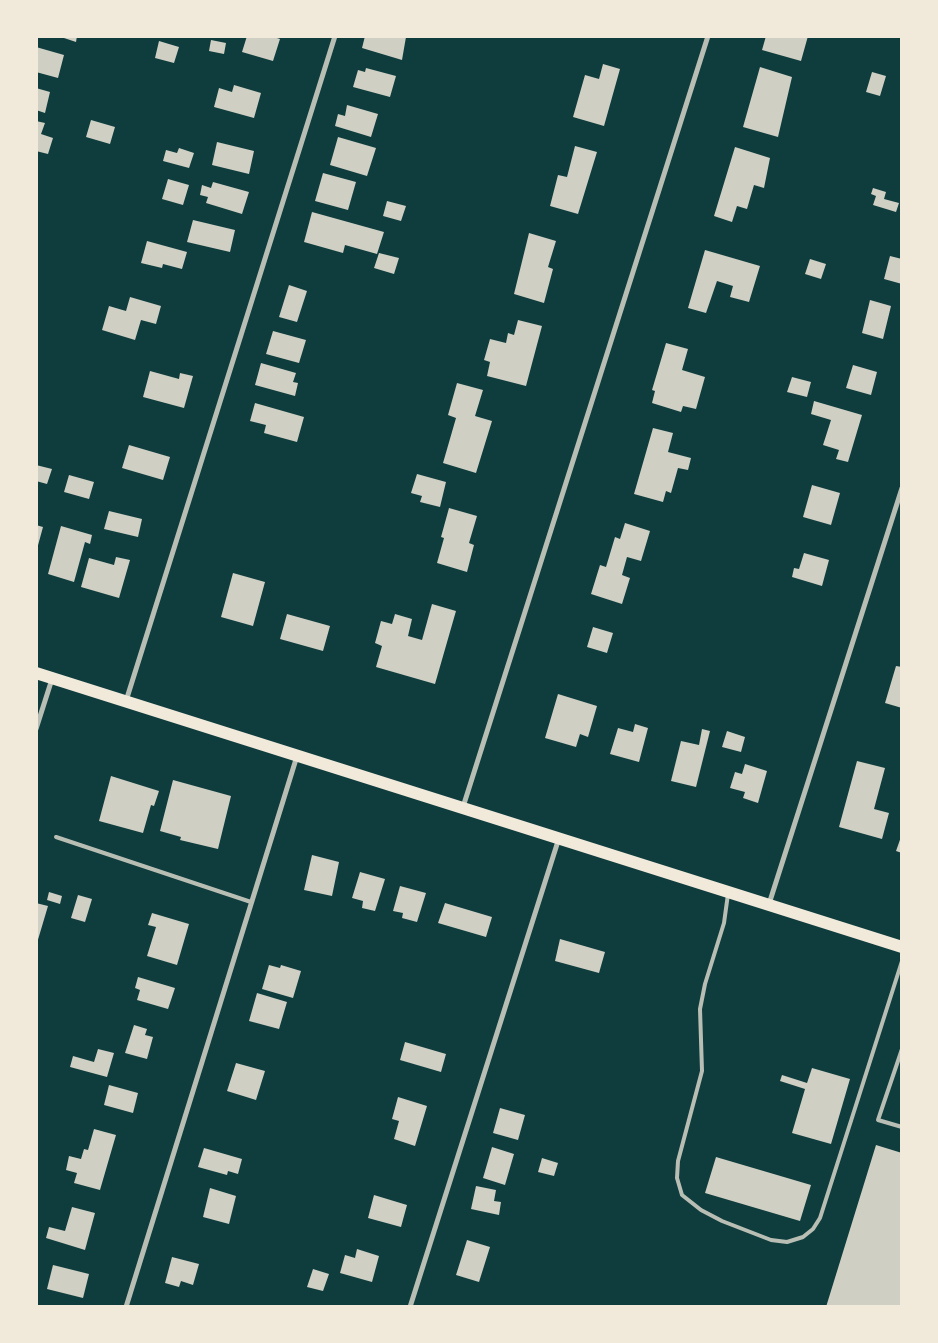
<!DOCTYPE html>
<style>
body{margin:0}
#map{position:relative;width:938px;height:1343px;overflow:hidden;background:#0f3d3e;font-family:"IBM Plex Sans",sans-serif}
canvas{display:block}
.frame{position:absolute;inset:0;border:38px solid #f1e9da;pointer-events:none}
</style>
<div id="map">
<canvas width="938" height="1343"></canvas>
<div class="frame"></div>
</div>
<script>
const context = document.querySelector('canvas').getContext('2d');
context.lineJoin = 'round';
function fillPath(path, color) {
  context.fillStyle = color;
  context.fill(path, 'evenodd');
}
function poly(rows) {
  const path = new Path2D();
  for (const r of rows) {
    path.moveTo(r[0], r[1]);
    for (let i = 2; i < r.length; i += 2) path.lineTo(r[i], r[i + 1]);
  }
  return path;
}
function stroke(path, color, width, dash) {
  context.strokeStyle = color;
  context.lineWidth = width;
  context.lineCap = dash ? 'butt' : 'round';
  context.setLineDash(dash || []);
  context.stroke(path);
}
const building = poly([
 [58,36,77,36,76,42],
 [247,36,271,36,280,39,273,61,242,52],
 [365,36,406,37,402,60,362,48],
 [766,36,808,36,801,61,762,50],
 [211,40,226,43,224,54,209,51],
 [159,41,179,47,174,63,155,58],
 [36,47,64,55,58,78,36,72],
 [603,64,620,69,604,126,573,117,585,75,599,79],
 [760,67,792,77,778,137,743,127],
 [366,68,396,76,390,97,353,87,358,70,365,72],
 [872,72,886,76,880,96,866,92],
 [234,85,261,93,254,118,214,107,219,88,232,92],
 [36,88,50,92,45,113,36,110],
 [347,105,378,114,371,137,335,126,338,114,345,116],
 [91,120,115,127,110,144,86,137],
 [36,121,45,123,41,134,53,138,48,154,36,151],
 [338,137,376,148,367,176,330,165],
 [217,142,254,151,249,174,212,165],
 [575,146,597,152,578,214,550,206,558,175,567,177],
 [735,147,770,158,764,188,754,185,747,209,737,206,732,222,714,216],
 [179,148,194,153,189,168,163,161,166,150,177,153],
 [323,173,356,182,348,210,315,201],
 [168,179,189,185,183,205,162,199],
 [213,182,249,192,242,214,206,203,208,197,200,195,202,185,211,188],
 [873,188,886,192,884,199,899,203,896,212,873,205,876,196,871,194],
 [387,201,406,206,401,221,383,216],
 [312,212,384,232,377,254,345,245,343,253,304,242],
 [193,220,235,230,230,252,187,242],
 [529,233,556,241,548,267,553,269,544,303,514,294],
 [147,241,187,252,182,269,163,264,162,268,141,263],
 [705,250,760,266,749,302,730,297,733,286,717,281,706,313,688,308],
 [379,253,399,258,394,274,374,268],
 [890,256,902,259,902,284,884,279],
 [810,259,826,264,821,279,805,274],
 [289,285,307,291,297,322,279,317],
 [130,297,161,306,156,324,141,320,135,340,102,330,109,306,126,311],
 [870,300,891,306,883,339,862,333],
 [518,320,542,326,526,386,487,376,490,362,484,360,490,339,506,343,508,333,514,335],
 [273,331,306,340,299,363,266,354],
 [666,343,688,349,682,370,705,377,696,409,683,406,681,412,652,403,655,391,652,390],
 [261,363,296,373,293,382,298,383,295,396,255,385],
 [853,365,877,372,871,395,846,388],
 [150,371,179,379,180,373,193,376,184,408,143,397],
 [792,377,811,382,807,397,787,392],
 [457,383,483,390,475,416,492,421,476,473,443,463,456,418,448,415],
 [814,401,862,415,848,462,836,459,839,450,823,445,831,420,811,414],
 [255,403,304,417,297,442,264,433,266,425,250,421],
 [653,428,673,433,668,452,691,458,688,470,678,468,671,493,666,491,663,502,634,494],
 [129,445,170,457,163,480,122,468],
 [36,465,52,469,47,484,36,481],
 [417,474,446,482,440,507,420,502,422,496,411,493],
 [69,475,94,482,89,499,64,492],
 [812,485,840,493,831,525,803,517],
 [449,508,477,516,469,543,474,545,467,572,437,563,444,538,441,537],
 [109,511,142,519,138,537,104,529],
 [625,523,650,531,641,561,627,557,622,575,630,578,622,604,591,594,600,565,606,567,615,537,620,539],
 [36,525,43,527,37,549,36,549],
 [61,526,92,535,90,544,85,542,74,582,48,574],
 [804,553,829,560,822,586,792,577,794,568,799,569],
 [116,557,130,560,119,598,81,587,89,558,114,565],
 [233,573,265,582,253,626,221,617],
 [432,604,456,611,435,684,376,667,382,646,375,643,381,621,392,624,395,614,412,619,408,636,422,640],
 [287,614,330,626,323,651,280,639],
 [593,627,613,633,607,653,587,647],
 [896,666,902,667,902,708,885,703],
 [558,694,597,706,588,737,580,734,576,747,545,738],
 [635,724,648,728,639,762,610,754,618,728,633,732],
 [702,729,710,731,696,787,671,781,681,741,699,745],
 [727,731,745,737,741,752,722,747],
 [857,761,885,768,874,809,889,813,882,839,839,827],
 [745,764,767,771,758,803,743,798,745,792,730,788,735,772,742,774],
 [111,776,159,791,154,806,151,805,143,833,99,821],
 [173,780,231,796,218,849,180,840,181,837,160,831],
 [902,834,902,853,896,851],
 [312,855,339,862,332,896,304,890],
 [360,872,385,879,375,911,362,908,363,901,352,898],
 [400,886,426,893,417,922,402,918,403,913,393,911],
 [49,892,62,896,60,904,47,900],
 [78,895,92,899,85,922,71,918],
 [36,903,48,906,37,943,36,943],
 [445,903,492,917,486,937,438,923],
 [152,913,189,924,177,965,147,956,156,927,148,925],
 [560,939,605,952,599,973,555,961],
 [269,965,280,968,281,965,301,971,293,998,262,989],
 [138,977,175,988,168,1009,137,1000,140,990,135,988],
 [257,993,287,1002,279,1029,249,1021],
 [134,1025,147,1029,145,1035,153,1037,147,1059,125,1053],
 [405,1042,446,1054,441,1072,400,1060],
 [98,1049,114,1053,107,1077,70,1067,73,1056,94,1062],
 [236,1063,265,1071,256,1100,227,1091],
 [812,1068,850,1079,831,1144,792,1133,805,1089,780,1081,782,1075,807,1083],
 [109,1085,138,1093,133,1113,104,1105],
 [398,1097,427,1106,415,1146,394,1139,399,1121,392,1119],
 [500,1108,525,1115,518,1140,493,1133],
 [94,1129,116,1135,100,1190,74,1183,77,1173,66,1170,69,1156,81,1159,84,1149,88,1150],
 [876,1145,902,1153,902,1307,826,1307],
 [492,1147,514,1154,505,1185,483,1178],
 [204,1148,242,1159,238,1174,228,1171,227,1175,198,1167],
 [716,1157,811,1185,800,1221,705,1193],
 [542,1158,558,1163,554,1176,538,1172],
 [476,1186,496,1190,494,1201,501,1202,499,1215,471,1209],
 [210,1188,236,1196,229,1224,203,1217],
 [374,1195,407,1205,401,1227,368,1218],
 [72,1207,95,1213,85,1250,46,1238,49,1227,65,1231],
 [467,1240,490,1247,479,1282,456,1275],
 [357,1249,379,1256,372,1282,340,1273,345,1255,355,1258],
 [172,1257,199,1264,193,1285,181,1281,179,1287,165,1283],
 [53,1265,89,1274,83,1298,47,1289],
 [313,1269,329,1274,323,1291,307,1287]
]);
const service = poly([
 [56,837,251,902],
 [728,894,724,923,705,984,700,1009,702,1071,678,1161,677,1178,682,1195,701,1210,722,1221,771,1240,787,1242,803,1237,813,1229,820,1218,902,961],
 [902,1049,878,1120,902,1127]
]);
const minor = poly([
 [126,701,335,36],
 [36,729,52,679],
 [463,807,708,36],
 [769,904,902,488],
 [126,1307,297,756],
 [410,1307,559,838]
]);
const primary = poly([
 [36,673,902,947]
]);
fillPath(building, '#cfcfc3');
stroke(service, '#b8beb3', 4);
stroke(minor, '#b8beb3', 5);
stroke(primary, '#f1e9da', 12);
</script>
